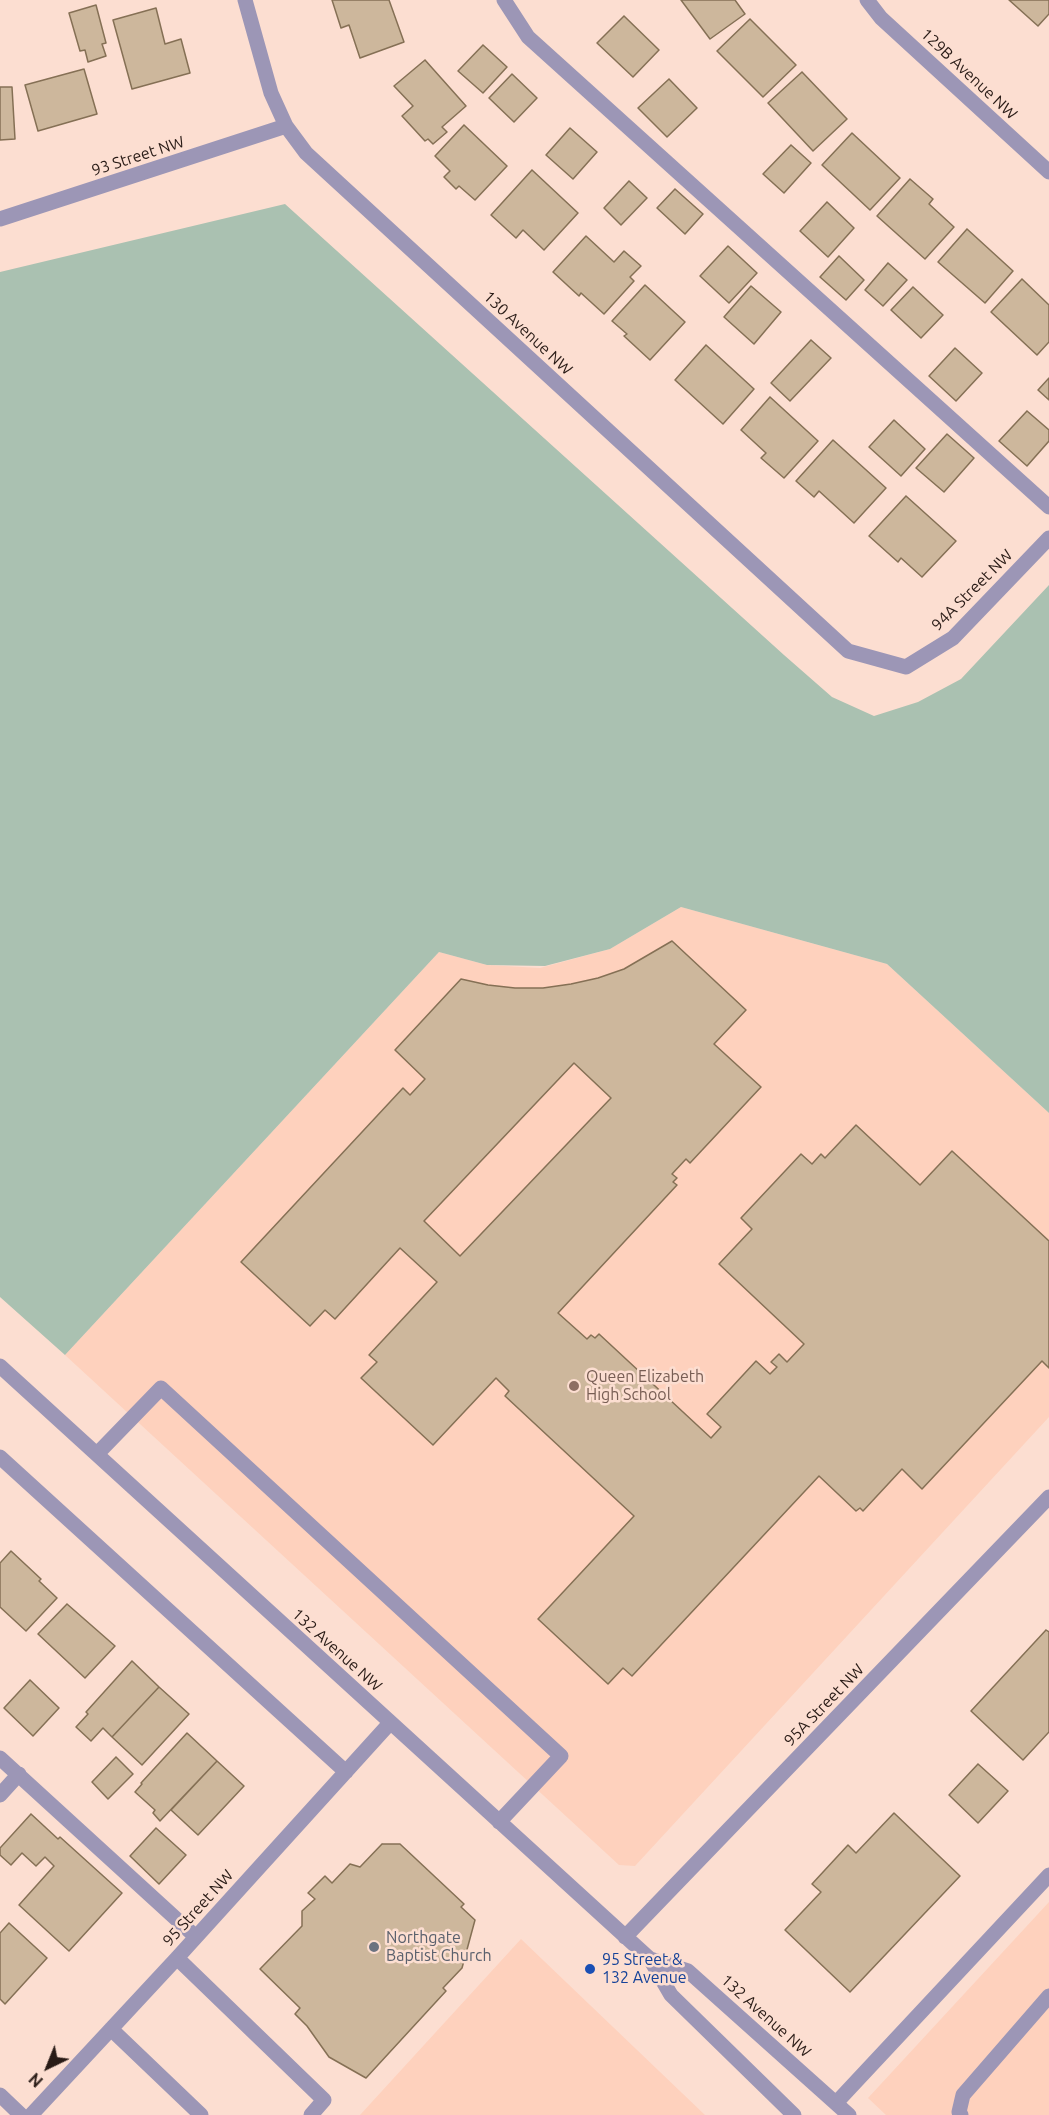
<!DOCTYPE html>
<style>
body{margin:0}
#map{position:relative;width:1049px;height:2115px;overflow:hidden;background:#fcded1;font-family:Ubuntu,sans-serif}
canvas{display:block}
.north{position:absolute;left:18px;top:2037px;width:60px;height:60px;-webkit-text-stroke:4px #fcded1;paint-order:stroke;rotate:223deg;font-size:16px;font-weight:700;line-height:24px;text-align:center;color:#291b16}
.north::after{content:'';display:block;margin:auto;width:21px;height:27px;background:#291b16;clip-path:polygon(50% 0,100% 100%,50% 72%,0 100%)}
</style>
<div id="map">
<canvas width="1049" height="2115"></canvas>
<div class="north">N</div>
</div>
<script>
const context = document.querySelector('canvas').getContext('2d');
context.lineJoin = 'round';
function fillPath(path, color) {
  context.fillStyle = color;
  context.fill(path, 'evenodd');
}
function poly(rows) {
  const path = new Path2D();
  for (const r of rows) {
    path.moveTo(r[0], r[1]);
    for (let i = 2; i < r.length; i += 2) path.lineTo(r[i], r[i + 1]);
  }
  return path;
}
function stroke(path, color, width, dash) {
  context.strokeStyle = color;
  context.lineWidth = width;
  context.lineCap = dash ? 'butt' : 'round';
  context.setLineDash(dash || []);
  context.stroke(path);
}
function drawText(font, color, halo, rows, align = 'center') {
  context.font = font + ' Ubuntu,sans-serif';
  context.lineWidth = 5;
  context.setLineDash([]);
  context.textBaseline = 'middle';
  context.strokeStyle = halo;
  context.fillStyle = color;
  for (const [text, x, y, turn = 0] of rows) {
    context.save();
    context.translate(x, y);
    context.rotate((+turn || 0) * Math.PI / 180);
    context.textAlign = isNaN(turn) ? turn : align;
    if (halo) context.strokeText(text, 0, 0);
    context.fillText(text, 0, 0);
    context.restore();
  }
}
const built = poly([
 [681,907,887,964,1049,1113,1049,1417,635,1866,619,1865,65,1355,439,952,487,965,540,968,610,949],
 [1049,1902,1049,2115,886,2115,868,2098],
 [521,1939,705,2115,360,2115]
]);
const green = poly([
 [285,204,784,655,832,697,874,716,918,702,961,679,1049,585,1049,1113,887,964,681,907,610,949,545,966,487,965,439,952,65,1355,0,1297,0,272]
]);
const building = poly([
 [332,0,389,0,404,42,360,58,349,25,341,28,332,0],
 [681,0,735,0,745,14,710,39,681,0],
 [1009,0,1049,0,1049,14,1038,26,1009,0],
 [96,5,106,43,102,44,106,56,88,62,85,50,80,51,69,13,96,5],
 [156,8,165,44,181,39,190,73,132,89,113,20,156,8],
 [624,16,659,50,633,77,597,43,624,16],
 [750,19,796,65,763,97,717,51,750,19],
 [483,45,507,67,483,93,458,71,483,45],
 [425,60,466,106,442,127,447,132,433,144,428,139,425,141,402,116,413,106,394,86,425,60],
 [84,69,97,114,38,131,25,85,84,69],
 [802,72,847,119,813,151,768,103,802,72],
 [512,74,537,98,514,122,489,98,512,74],
 [669,79,697,108,667,137,638,108,669,79],
 [0,87,12,87,15,139,0,140,0,87],
 [464,125,507,166,475,200,459,186,456,189,444,177,450,171,435,156,464,125],
 [570,128,597,152,573,179,546,155,570,128],
 [852,133,900,178,870,210,822,165,852,133],
 [791,145,811,163,784,193,763,174,791,145],
 [532,170,578,213,544,250,523,230,516,238,491,215,532,170],
 [910,179,933,199,929,204,954,227,925,259,877,216,910,179],
 [629,181,647,198,621,225,604,208,629,181],
 [675,189,703,214,685,234,657,208,675,189],
 [827,202,854,228,828,257,800,231,827,202],
 [967,229,1013,271,985,303,938,262,967,229],
 [586,236,614,262,624,251,641,266,630,277,634,281,604,314,581,293,579,296,553,272,586,236],
 [728,246,757,273,729,303,700,276,728,246],
 [839,256,864,280,846,300,820,277,839,256],
 [888,263,907,280,883,306,865,290,888,263],
 [1022,279,1049,305,1049,342,1037,355,991,312,1022,279],
 [645,285,685,322,650,360,624,336,627,334,612,321,645,285],
 [751,286,781,312,754,344,724,317,751,286],
 [913,287,943,315,921,338,891,310,913,287],
 [811,340,831,358,790,401,771,383,811,340],
 [706,345,754,389,723,424,675,380,706,345],
 [955,348,982,373,956,401,929,376,955,348],
 [1049,378,1049,400,1038,390,1049,378],
 [770,397,818,441,784,478,761,458,766,453,741,430,770,397],
 [1027,411,1049,430,1049,441,1027,466,999,441,1027,411],
 [894,420,925,449,901,476,869,447,894,420],
 [947,434,974,458,944,492,916,468,947,434],
 [833,440,886,488,854,523,819,491,814,497,796,481,833,440],
 [906,496,956,541,922,577,901,558,898,562,869,536,906,496],
 [672,941,746,1010,714,1044,761,1087,690,1163,686,1159,672,1174,677,1178,673,1182,677,1185,558,1313,587,1339,591,1335,595,1338,599,1334,711,1438,721,1427,707,1414,756,1361,770,1374,777,1367,771,1362,779,1354,787,1362,804,1344,719,1264,752,1229,741,1218,801,1154,812,1164,821,1154,825,1158,856,1125,920,1185,952,1151,1049,1241,1049,1368,1042,1361,922,1489,902,1469,863,1511,860,1508,856,1511,819,1476,632,1676,623,1668,608,1684,538,1619,634,1516,505,1396,509,1391,496,1378,433,1445,361,1378,377,1362,369,1355,437,1282,400,1248,335,1319,325,1310,310,1326,241,1262,403,1088,410,1095,425,1079,395,1050,461,979,488,985,515,988,543,988,571,984,598,978,624,969,672,941],
 [574,1063,611,1098,460,1256,424,1221,574,1063],
 [11,1551,41,1579,39,1581,57,1598,26,1631,0,1607,0,1563,11,1551],
 [67,1604,115,1646,85,1678,38,1634,67,1604],
 [1046,1630,1049,1632,1049,1732,1023,1760,971,1711,1046,1630],
 [132,1661,159,1687,112,1737,103,1728,91,1741,76,1727,88,1714,86,1712,132,1661],
 [30,1680,59,1708,33,1736,4,1708,30,1680],
 [159,1687,189,1714,142,1765,112,1737,159,1687],
 [187,1733,217,1761,160,1821,153,1813,155,1810,135,1792,142,1784,141,1783,187,1733],
 [116,1757,133,1774,108,1799,92,1782,116,1757],
 [217,1761,244,1786,198,1835,171,1810,217,1761],
 [978,1764,1008,1791,978,1823,949,1795,978,1764],
 [894,1813,960,1876,850,1992,785,1930,821,1892,812,1884,848,1845,856,1853,894,1813],
 [31,1814,58,1839,60,1837,122,1893,69,1951,19,1905,54,1866,45,1857,36,1866,22,1853,11,1865,0,1855,0,1848,31,1814],
 [156,1828,186,1855,159,1884,130,1856,156,1828],
 [382,1844,400,1844,464,1904,461,1907,475,1920,462,1968,443,1988,446,1991,366,2078,329,2057,307,2026,295,2014,300,2008,260,1969,302,1926,302,1911,315,1899,308,1893,325,1876,332,1883,350,1864,360,1867,382,1844],
 [9,1923,47,1958,5,2004,0,1999,0,1933,9,1923]
]);
const minor = poly([
 [245,0,271,93,286,126,306,153,848,651,906,667,953,638,1049,538],
 [504,0,528,37,1049,507],
 [867,0,881,18,1049,172],
 [0,219,286,126],
 [0,1366,650,1959,671,1995,794,2115],
 [97,1454,161,1388,561,1756,499,1822],
 [0,1457,346,1772],
 [0,1758,196,1937],
 [0,1795,19,1774],
 [625,1937,1049,1497],
 [177,1958,324,2100,311,2115],
 [650,1959,688,1971,849,2115],
 [111,2029,201,2115],
 [0,2095,21,2115],
 [836,2103,1049,1875],
 [31,2115,177,1958,390,1723],
 [961,2115,959,2112,963,2095,1049,1996]
]);
const markers = [
 [574,1386,6,"#8d6e63"],
 [374,1947,6,"#6b7280"],
 [590,1969,6,"#1a4fb4"]
];
const streetNames = [
 ["129B Avenue NW",969,74,43],
 ["93 Street NW",138,156,-18],
 ["130 Avenue NW",528,333,43],
 ["94A Street NW",972,590,-45],
 ["132 Avenue NW",337,1650,42],
 ["95A Street NW",824,1705,-46],
 ["95 Street NW",198,1908,-48],
 ["132 Avenue NW",766,2016,42]
];
const educationNames = [
 ["Queen Elizabeth",586,1377],
 ["High School",586,1395]
];
const worshipNames = [
 ["Northgate",386,1938],
 ["Baptist Church",386,1956]
];
const transitNames = [
 ["95 Street &",602,1960],
 ["132 Avenue",602,1978]
];
fillPath(built, '#fed1bd');
fillPath(green, '#aac1b1');
fillPath(building, '#cdb79c');
stroke(building, '#857055', 1.5);
stroke(minor, '#9c96b6', 15);
for (const [x, y, r, color] of markers) {
  const dot = new Path2D();
  dot.arc(x, y, r, 0, 2 * Math.PI);
  context.fillStyle = color;
  context.fill(dot);
  stroke(dot, '#fcded1', 2);
}
drawText('16px', '#291b16', '#fcded1', streetNames);
drawText('16px', '#785e54', '#fcded1', educationNames, 'left');
drawText('16px', '#5b616d', '#fcded1', worshipNames, 'left');
drawText('16px', '#164399', '#fcded1', transitNames, 'left');
</script>
